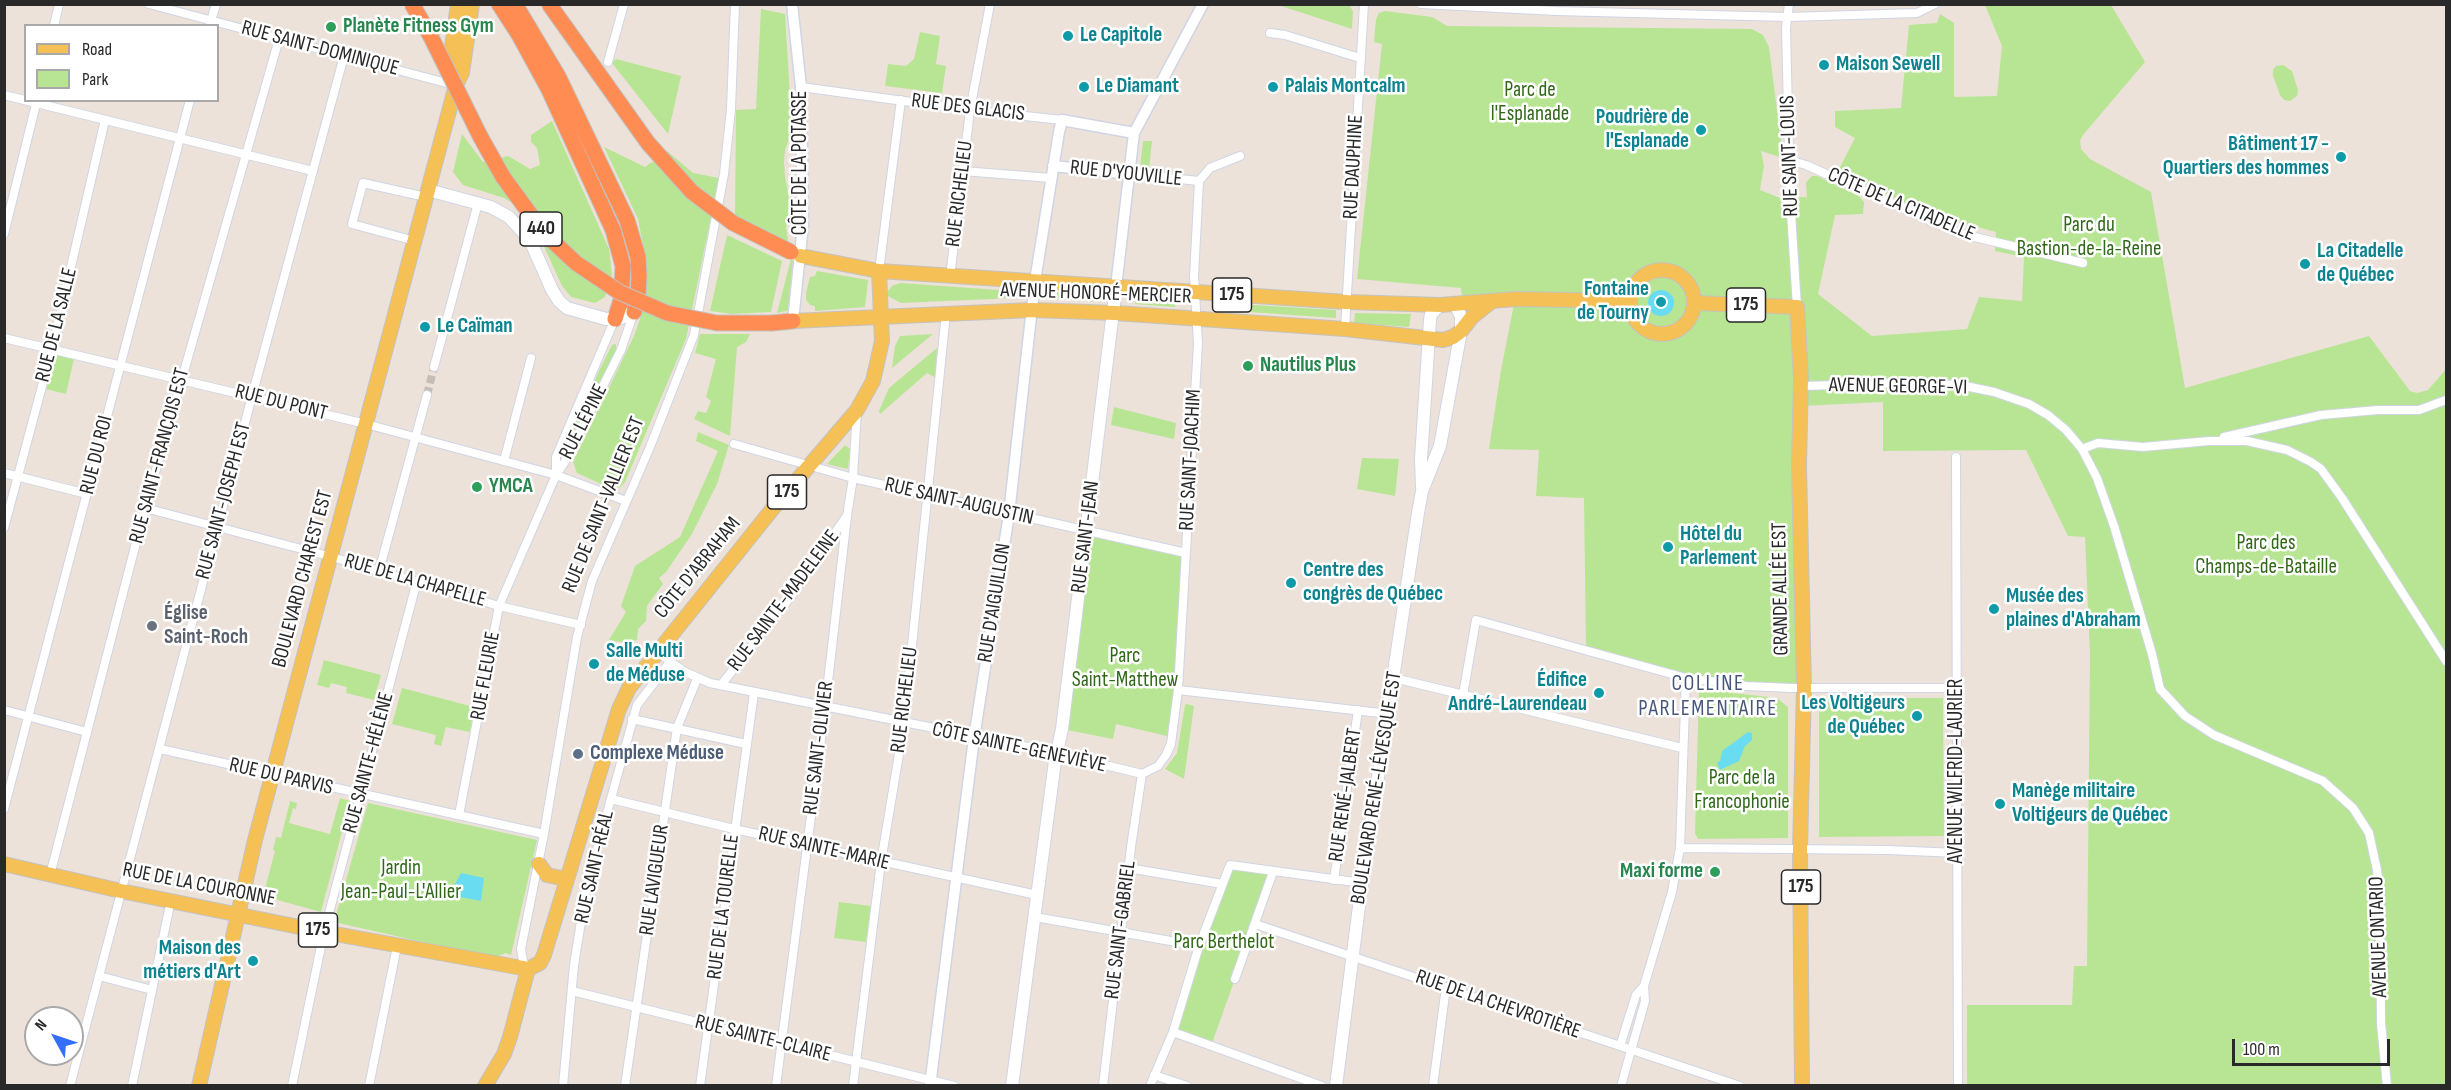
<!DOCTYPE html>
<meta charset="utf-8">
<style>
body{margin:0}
#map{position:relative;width:2451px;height:1090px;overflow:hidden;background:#ece2da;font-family:"Sofia Sans Condensed",sans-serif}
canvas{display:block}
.frame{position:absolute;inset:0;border:6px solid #292929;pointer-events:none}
.legend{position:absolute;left:24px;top:24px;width:195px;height:78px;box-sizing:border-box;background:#fff;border:2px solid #a9a9a9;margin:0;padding:8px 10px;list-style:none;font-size:18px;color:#292929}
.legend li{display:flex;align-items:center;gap:12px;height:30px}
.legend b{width:30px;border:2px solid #a9a9a9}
.north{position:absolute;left:24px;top:1006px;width:60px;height:60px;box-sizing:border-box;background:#fff;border:2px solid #a9a9a9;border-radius:50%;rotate:310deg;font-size:16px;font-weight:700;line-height:24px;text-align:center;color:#292929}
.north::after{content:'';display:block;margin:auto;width:21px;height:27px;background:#346eff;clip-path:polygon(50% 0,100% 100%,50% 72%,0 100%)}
.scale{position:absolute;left:2232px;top:1039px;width:158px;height:27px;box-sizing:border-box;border:3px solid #292929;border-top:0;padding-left:8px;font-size:18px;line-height:21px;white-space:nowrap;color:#292929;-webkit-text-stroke:4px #fff;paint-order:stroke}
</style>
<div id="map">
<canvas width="2451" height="1090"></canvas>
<div class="frame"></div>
<ul class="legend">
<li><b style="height:8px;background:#f5c056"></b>Road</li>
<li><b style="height:16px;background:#b8e594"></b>Park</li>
</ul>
<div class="north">N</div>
<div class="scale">100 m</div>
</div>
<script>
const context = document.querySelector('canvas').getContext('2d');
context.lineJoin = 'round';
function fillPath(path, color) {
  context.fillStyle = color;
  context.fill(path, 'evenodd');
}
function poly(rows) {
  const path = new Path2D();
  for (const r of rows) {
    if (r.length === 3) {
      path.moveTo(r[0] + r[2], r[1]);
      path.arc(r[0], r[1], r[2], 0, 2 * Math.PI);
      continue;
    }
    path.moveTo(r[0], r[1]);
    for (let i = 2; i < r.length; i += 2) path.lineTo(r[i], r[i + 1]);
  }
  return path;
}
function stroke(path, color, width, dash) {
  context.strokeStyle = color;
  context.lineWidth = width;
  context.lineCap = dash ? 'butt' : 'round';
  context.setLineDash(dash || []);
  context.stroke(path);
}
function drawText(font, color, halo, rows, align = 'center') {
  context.font = font + ' "Sofia Sans Condensed",sans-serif';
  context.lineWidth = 5;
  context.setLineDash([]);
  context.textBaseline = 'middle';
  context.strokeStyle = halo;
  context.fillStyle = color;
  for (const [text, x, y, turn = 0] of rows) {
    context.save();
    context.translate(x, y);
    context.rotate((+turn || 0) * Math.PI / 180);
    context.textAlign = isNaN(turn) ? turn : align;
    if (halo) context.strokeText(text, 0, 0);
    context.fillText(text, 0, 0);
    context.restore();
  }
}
const green = poly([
 [1278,5,1349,5,1353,11,1352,29],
 [1985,5,2111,5,2145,62,2083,135,2080,141,2081,149,2090,159,2151,192,2185,388,2369,336,2410,391,2417,393,2428,390,2446,369,2446,1085,1967,1085,1967,1005,2072,1005,2074,966,2087,966,2090,654,2085,537,2068,536,2026,450,1883,451,1883,402,1801,406,1804,688,1686,678,1586,650,1584,498,1536,496,1539,450,1489,449,1501,370,1515,299,1462,300,1461,288,1357,279,1382,44,1374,42,1376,19,1379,13,1385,11,1432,17,1447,26,1752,29,1763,35,1769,47,1783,158,1761,151,1764,166,1760,190,1780,198,1806,197,1807,201,1806,182,1812,176,1817,176,1859,196,1864,202,1863,214,1835,215,1818,294,1872,336,1967,329,1979,297,2022,301,2024,257,1995,251,1996,232,1931,215,1838,171,1855,138,1835,127,1835,111,1901,108,1909,25,1937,23,1940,14,1954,23,1954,97,1997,96,2002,46],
 [761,9,785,14,792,130,785,150,784,162,785,177,790,203,786,228,790,251,735,216,736,110,756,109],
 [920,32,940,36,936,64,946,66,942,93,885,86,888,64,906,66,914,59],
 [616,59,681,76,668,134,612,63],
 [2283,65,2292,71,2298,90,2297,96,2290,101,2284,100,2280,95,2273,76,2273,70,2276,66],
 [552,121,609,249,612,275,605,297,595,303,571,297,562,286,537,231,520,208,504,198,463,185,453,172,462,134,483,162,508,156,530,169,540,165,537,148,531,142,531,135],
 [1143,141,1152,141,1149,169,1140,168],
 [604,147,645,167,667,151,693,173,719,178,686,339,625,482,621,487,612,489,577,473,573,462,634,336,640,319,645,288,644,250,638,219],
 [727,235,782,261,771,312,732,314,710,311],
 [791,259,795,262,789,310,777,313],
 [817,271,868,280,865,307,815,311,815,306,810,305,806,300,806,293,810,277,815,276],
 [900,283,1013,291,1013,298,901,303,888,296,888,291,892,286],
 [1056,292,1101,295,1101,302,1056,299],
 [1136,298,1176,300,1175,307,1135,304],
 [1222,303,1336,310,1336,318,1221,310],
 [1355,313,1411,314,1409,327,1354,323],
 [700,334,750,334,746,342,737,347,730,436,694,419,698,411,706,413,711,401,706,397,716,359,695,353],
 [933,334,892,368,895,346,900,336],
 [616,344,616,351,560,460,558,459,600,369,612,345],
 [937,348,936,378,927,373,880,414,879,411,889,388],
 [52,349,75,354,66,394,42,388],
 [1114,407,1176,423,1174,439,1111,425],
 [698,432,729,445,717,484,692,534,666,572,659,578,663,584,647,606,646,621,638,629,637,640,626,643,609,640,626,612,621,606,635,566,680,537,718,451,696,441],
 [845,445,850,449,848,469,827,464],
 [1362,458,1399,459,1395,496,1357,489],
 [1087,530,1186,553,1171,737,1116,724,1113,739,1062,729],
 [324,660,381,675,374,700,346,693,347,687,331,683,329,688,317,685],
 [402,688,474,707,470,732,446,727,441,746,434,744,436,735,392,724],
 [1699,689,1777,698,1788,707,1788,838,1698,839,1695,833],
 [1819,698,1943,698,1944,836,1819,837],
 [1187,704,1194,706,1184,779,1165,769,1177,753,1185,705],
 [340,798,350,801,321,912,263,896,275,851,273,850,276,837,281,838,290,801,297,803,296,809,293,808,289,823,330,834],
 [368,803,537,840,511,955,506,953,493,958,334,922],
 [1230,865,1273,872,1211,1046,1173,1032],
 [839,902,871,906,866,942,834,938]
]);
const water = poly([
 [1661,303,13],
 [1748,732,1752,733,1752,740,1745,746,1739,761,1720,770,1717,763,1720,761,1722,751],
 [461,873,484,878,481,901,455,896,455,884]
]);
const minorTunnel = poly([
 [427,395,434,367]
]);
const minor = poly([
 [149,4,454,85],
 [1421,4,1556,11,1788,17,1917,13,1935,4],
 [1789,4,1786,28,1790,197,1797,307],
 [210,24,216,4],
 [54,26,59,4],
 [1270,33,1285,35,1360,58],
 [608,62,624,4],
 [801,87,970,110,1062,120],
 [4,95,313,171],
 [1789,160,1806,165,1958,233,2083,263],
 [963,171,1051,178],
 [1129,174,1199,181],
 [4,234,37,100],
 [415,241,352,224,363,183,426,197],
 [879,271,901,100],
 [950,277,970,110,990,4],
 [1345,329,1364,4],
 [4,338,366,424,556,475,626,501],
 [434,367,478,203],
 [1801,386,1903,383,1960,385,1994,392,2029,404,2048,415,2066,430,2082,449,2097,478,2114,526,2152,654,2160,689,2185,716,2214,735,2323,781,2353,808,2369,833,2377,870,2380,895,2381,1023,2387,1086],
 [2224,437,2321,415,2378,410,2419,410,2446,400],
 [734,444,853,478,1186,553],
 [2082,449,2098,443,2143,447,2209,441,2247,441,2287,450,2311,462,2321,469,2342,498,2446,661],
 [1956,457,1958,1086],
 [504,461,531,358],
 [4,473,87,494],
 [556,475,556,457,615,319],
 [145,508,332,557,499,606,581,625],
 [4,528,52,349,105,120],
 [379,571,427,395],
 [657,652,685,672,710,683,1048,751,1142,774],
 [1394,678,1682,748],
 [721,685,792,595,846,517],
 [1178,690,1389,714],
 [1463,695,1476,620,1686,678,1746,686,1791,688,1957,688],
 [4,710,87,732],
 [632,719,746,744],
 [160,749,544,834],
 [1142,774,1158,766,1166,755,1171,744,1178,690,1198,343,1194,276,1199,181,1210,168,1240,156],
 [611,799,734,829,1037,895],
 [4,809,190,100],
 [459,815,499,606,556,475,566,460,621,350,634,312],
 [1680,848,1888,850,1957,853],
 [1128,868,1222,884],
 [50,875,145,508,279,39],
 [1334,880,1358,710],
 [1035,917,1199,946],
 [1255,924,1740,1086],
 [528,969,523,961,521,949,544,834,577,637,592,581,650,447,694,335,724,174,731,109,735,4],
 [99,976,152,990],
 [1235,979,1273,872],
 [572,991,954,1086],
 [1173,1032,1322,1086],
 [1620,1046,1636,995,1644,986],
 [1154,1075,1187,1086],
 [70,1086,252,396,344,56],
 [132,1086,171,900],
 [292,1086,324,932,417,581],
 [369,1086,397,946],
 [563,1086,574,965,587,885,637,705,670,662],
 [625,1086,677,728,697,679],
 [700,1086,754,693],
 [776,1086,825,708,847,516,853,478,857,410],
 [853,1086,881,862,904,724,946,313],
 [1103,1086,1131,847,1142,774],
 [1150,1086,1173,1032,1199,946,1230,865,1362,883],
 [1433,1086,1446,987],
 [1621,1086,1645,1001,1644,986,1672,892,1680,848,1686,678]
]);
const tertiary = poly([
 [792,4,801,87,803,225,793,321],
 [1053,166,1129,174],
 [1116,287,1134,133,1203,4],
 [930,1086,974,738,1009,514,1035,281,1059,132,1062,120,1134,133]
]);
const secondary = poly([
 [428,190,491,207,509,217,530,240,552,290,559,301,567,308,606,319,621,318,634,312],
 [1422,487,1421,459,1430,320,1431,314,1440,305],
 [1012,1086,1055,761,1062,729,1116,287],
 [1336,1086,1362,883,1418,513,1422,491,1440,446,1461,331,1461,316,1455,305]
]);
const primary = poly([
 [452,76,449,68,458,4],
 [801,256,879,271,1347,302,1440,305,1516,299,1629,301],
 [1662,302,32],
 [1695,303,1797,307,1801,379,1799,466,1804,688,1800,849,1802,1086],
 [793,321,1032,310,1115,313,1345,329,1443,340,1453,337,1461,331,1472,317,1491,302],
 [4,864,121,891,324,932,528,969],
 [539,864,547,875,561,878,568,877],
 [528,969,540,963,544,955,619,709,629,688,774,507,857,410,873,381,882,341,879,271],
 [199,1086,255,840,456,85,462,73,472,4],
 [485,1086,504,1054,510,1037,528,969]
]);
const motorway = poly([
 [499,4,519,35,549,90,613,230,623,266,621,300,615,319],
 [515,4,558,76,627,220,638,257,639,276,638,296,634,312],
 [772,323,793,321]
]);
const motorwayBridge = poly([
 [412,4,431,37,480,136,503,177,544,233,576,263,619,292,667,313,717,323,772,323],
 [549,4,648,143,692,192,733,223,791,252]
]);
const markers = [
 [331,27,6,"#2e9e5b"],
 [1068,36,6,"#0f9aa8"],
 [1824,65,6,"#0f9aa8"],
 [1084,87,6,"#0f9aa8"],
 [1273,87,6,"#0f9aa8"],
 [1701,130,6,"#0f9aa8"],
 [2341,157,6,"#0f9aa8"],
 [2305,264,6,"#0f9aa8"],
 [1661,302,6,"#0f9aa8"],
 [425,327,6,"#0f9aa8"],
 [1248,366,6,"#2e9e5b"],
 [477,487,6,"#2e9e5b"],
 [1668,547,6,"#0f9aa8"],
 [1291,583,6,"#0f9aa8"],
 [1994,609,6,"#0f9aa8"],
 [152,626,6,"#6b7280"],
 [594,664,6,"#0f9aa8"],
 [1599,693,6,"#0f9aa8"],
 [1917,716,6,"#0f9aa8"],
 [578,754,6,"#5c6f8a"],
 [2000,804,6,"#0f9aa8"],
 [1715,872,6,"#2e9e5b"],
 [253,961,6,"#0f9aa8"]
];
const shields = [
 [541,229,42],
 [1232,295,39],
 [1746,305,39],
 [787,492,39],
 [1801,887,39],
 [318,930,39]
];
const shieldNames = [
 ["440",541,229],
 ["175",1232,295],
 ["175",1746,305],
 ["175",787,492],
 ["175",1801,887],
 ["175",318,930]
];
const leisureNames = [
 ["Planète Fitness Gym",343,27],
 ["Nautilus Plus",1260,366],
 ["YMCA",489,487],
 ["Maxi forme",1703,872,"right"]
];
const cultureNames = [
 ["Le Capitole",1080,36],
 ["Maison Sewell",1836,65],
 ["Le Diamant",1096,87],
 ["Palais Montcalm",1285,87],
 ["Poudrière de",1689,118,"right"],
 ["l'Esplanade",1689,142,"right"],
 ["Bâtiment 17 -",2329,145,"right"],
 ["Quartiers des hommes",2329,169,"right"],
 ["La Citadelle",2317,252],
 ["de Québec",2317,276],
 ["Fontaine",1649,290,"right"],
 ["de Tourny",1649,314,"right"],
 ["Le Caïman",437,327],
 ["Hôtel du",1680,535],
 ["Parlement",1680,559],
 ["Centre des",1303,571],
 ["congrès de Québec",1303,595],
 ["Musée des",2006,597],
 ["plaines d'Abraham",2006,621],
 ["Salle Multi",606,652],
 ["de Méduse",606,676],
 ["Édifice",1587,681,"right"],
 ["André-Laurendeau",1587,705,"right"],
 ["Les Voltigeurs",1905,704,"right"],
 ["de Québec",1905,728,"right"],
 ["Manège militaire",2012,792],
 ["Voltigeurs de Québec",2012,816],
 ["Maison des",241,949,"right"],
 ["métiers d'Art",241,973,"right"]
];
const streetNames = [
 ["RUE SAINT-DOMINIQUE",320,49,15],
 ["RUE DES GLACIS",968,108,7],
 ["RUE SAINT-LOUIS",1790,156,-92],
 ["CÔTE DE LA POTASSE",801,163,-90],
 ["RUE DAUPHINE",1354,167,-87],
 ["RUE D'YOUVILLE",1126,174,6],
 ["RUE RICHELIEU",960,194,-83],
 ["CÔTE DE LA CITADELLE",1901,205,23],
 ["AVENUE HONORÉ-MERCIER",1096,294,2],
 ["RUE DE LA SALLE",57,325,-76],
 ["AVENUE GEORGE-VI",1898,387,1],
 ["RUE DU PONT",281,403,14],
 ["RUE LÉPINE",584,422,-63],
 ["RUE DU ROI",97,455,-76],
 ["RUE SAINT-FRANÇOIS EST",160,456,-75],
 ["RUE SAINT-JOACHIM",1191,460,-87],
 ["RUE SAINT-JOSEPH EST",224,501,-75],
 ["RUE SAINT-AUGUSTIN",959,502,13],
 ["RUE DE SAINT-VALLIER EST",604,505,-68],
 ["RUE SAINT-JEAN",1086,537,-83],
 ["CÔTE D'ABRAHAM",698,568,-51],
 ["BOULEVARD CHAREST EST",303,579,-75],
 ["RUE DE LA CHAPELLE",415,581,16],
 ["GRANDE ALLÉE EST",1781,589,-91],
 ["RUE SAINTE-MADELEINE",784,601,-53],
 ["RUE D'AIGUILLON",995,603,-81],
 ["RUE FLEURIE",486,676,-80],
 ["RUE RICHELIEU",905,700,-83],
 ["RUE SAINT-OLIVIER",819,748,-83],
 ["CÔTE SAINTE-GENEVIÈVE",1019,748,12],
 ["RUE SAINTE-HÉLÈNE",369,763,-75],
 ["AVENUE WILFRID-LAURIER",1957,771,-90],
 ["RUE DU PARVIS",281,777,13],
 ["BOULEVARD RENÉ-LÉVESQUE EST",1377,788,-81],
 ["RUE RENÉ-JALBERT",1346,795,-82],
 ["RUE SAINTE-MARIE",824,849,13],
 ["RUE SAINT-RÉAL",595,867,-77],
 ["RUE LAVIGUEUR",655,880,-82],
 ["RUE DE LA COURONNE",199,885,11],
 ["RUE DE LA TOURELLE",724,907,-83],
 ["RUE SAINT-GABRIEL",1121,930,-83],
 ["AVENUE ONTARIO",2379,937,-92],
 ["RUE DE LA CHEVROTIÈRE",1498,1005,19],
 ["RUE SAINTE-CLAIRE",763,1039,14]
];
const parkNames = [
 ["Parc de",1530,91],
 ["l'Esplanade",1530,115],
 ["Parc du",2089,226],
 ["Bastion-de-la-Reine",2089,250],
 ["Parc des",2266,544],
 ["Champs-de-Bataille",2266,568],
 ["Parc",1125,657],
 ["Saint-Matthew",1125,681],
 ["Parc de la",1742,779],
 ["Francophonie",1742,803],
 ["Jardin",401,869],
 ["Jean-Paul-L'Allier",401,893],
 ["Parc Berthelot",1224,943]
];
const worshipNames = [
 ["Église",164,614],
 ["Saint-Roch",164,638]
];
const serviceNames = [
 ["Complexe Méduse",590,754]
];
const neighbourhoodNames = [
 ["COLLINE",1708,684],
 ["PARLEMENTAIRE",1708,709]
];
fillPath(green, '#b8e594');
fillPath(water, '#69dcf2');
stroke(minorTunnel, '#c5bdb7', 8, [8, 4]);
stroke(minor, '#cfd5e3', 10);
stroke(tertiary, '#cfd5e3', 13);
stroke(secondary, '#cfd5e3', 14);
stroke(primary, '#c3c3c3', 16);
stroke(motorway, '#c3c3c3', 17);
stroke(minor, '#fff', 8);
stroke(tertiary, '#fff', 10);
stroke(secondary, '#fff', 12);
stroke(primary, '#f5c056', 14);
stroke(motorway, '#ff8c52', 15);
stroke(motorwayBridge, '#c3c3c3', 17, []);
stroke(motorwayBridge, '#ff8c52', 15);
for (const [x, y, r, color] of markers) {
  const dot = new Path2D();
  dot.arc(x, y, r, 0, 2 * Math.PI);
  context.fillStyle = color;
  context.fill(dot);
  stroke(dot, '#fff', 2);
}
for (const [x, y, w] of shields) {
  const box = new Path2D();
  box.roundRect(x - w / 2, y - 17, w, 34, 4.5);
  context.fillStyle = '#fff';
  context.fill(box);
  stroke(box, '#292929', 1.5);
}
drawText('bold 20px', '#292929', null, shieldNames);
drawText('bold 21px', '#27864d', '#fff', leisureNames, 'left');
drawText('bold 21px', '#0d838f', '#fff', cultureNames, 'left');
drawText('21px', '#292929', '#fff', streetNames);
drawText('21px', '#306817', '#fff', parkNames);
drawText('bold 21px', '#5b616d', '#fff', worshipNames, 'left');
drawText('bold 21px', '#4e5e75', '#fff', serviceNames, 'left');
context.letterSpacing = '1.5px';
drawText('22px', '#48567b', '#fff', neighbourhoodNames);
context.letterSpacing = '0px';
</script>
